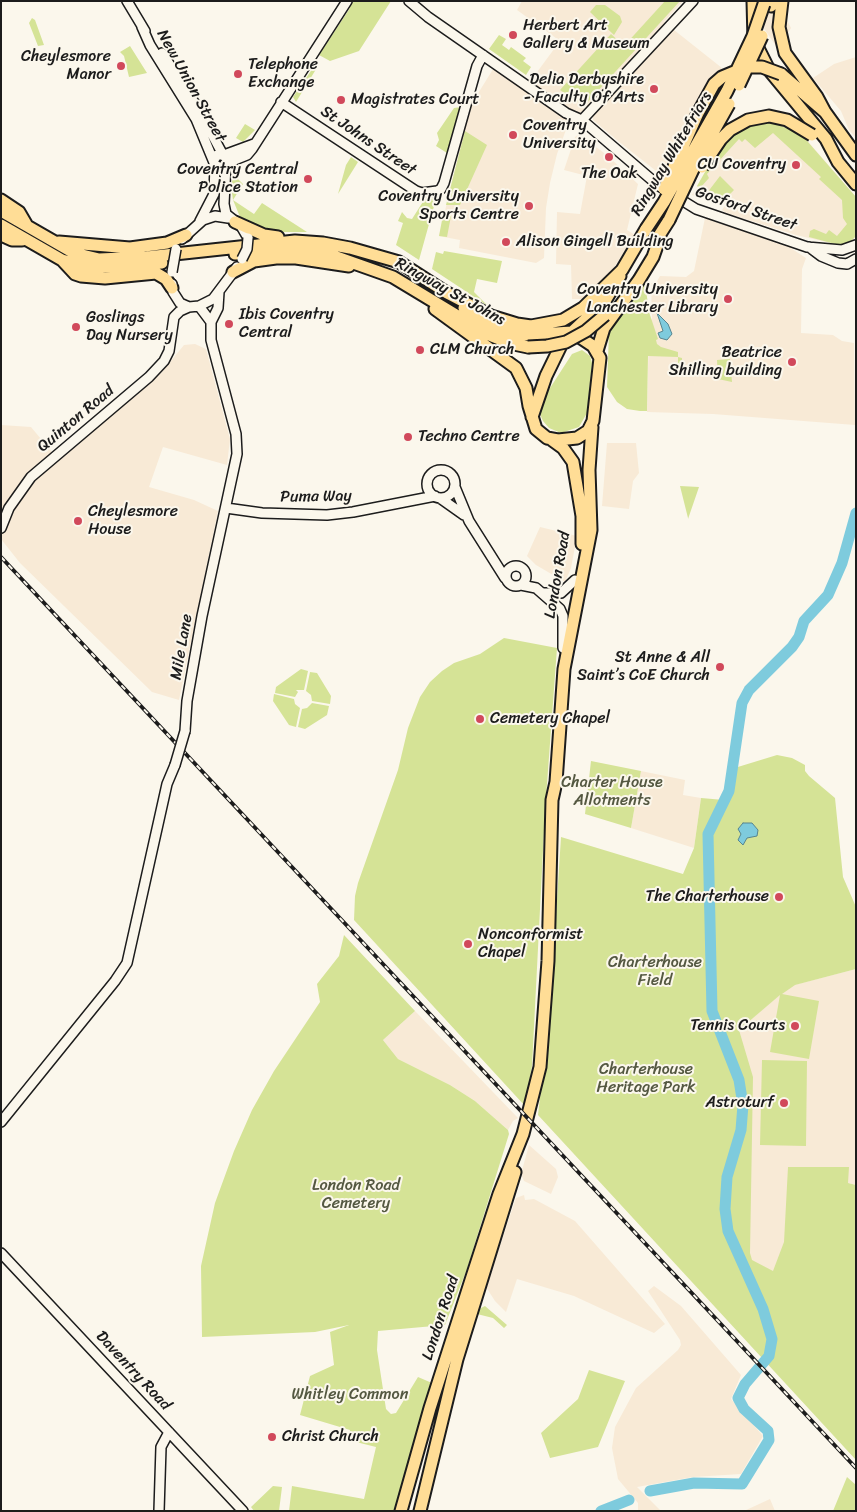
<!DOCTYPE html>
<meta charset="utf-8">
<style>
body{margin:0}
#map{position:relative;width:857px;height:1512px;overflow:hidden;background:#fbf7ec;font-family:Sriracha,sans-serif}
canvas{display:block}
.frame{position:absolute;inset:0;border:2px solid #1c1c1c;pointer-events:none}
</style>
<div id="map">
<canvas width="857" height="1512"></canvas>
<div class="frame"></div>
</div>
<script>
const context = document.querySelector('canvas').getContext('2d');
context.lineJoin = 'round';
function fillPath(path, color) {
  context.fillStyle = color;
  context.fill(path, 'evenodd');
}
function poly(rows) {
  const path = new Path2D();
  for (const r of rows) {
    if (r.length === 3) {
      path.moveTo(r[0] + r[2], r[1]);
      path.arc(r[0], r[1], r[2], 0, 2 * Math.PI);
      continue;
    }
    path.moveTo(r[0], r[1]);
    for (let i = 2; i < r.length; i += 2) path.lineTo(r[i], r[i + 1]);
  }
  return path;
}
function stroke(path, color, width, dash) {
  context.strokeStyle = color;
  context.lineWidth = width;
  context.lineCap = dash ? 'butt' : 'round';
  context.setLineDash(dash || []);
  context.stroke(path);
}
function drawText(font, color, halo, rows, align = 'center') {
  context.font = font + ' Sriracha,sans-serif';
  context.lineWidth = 4;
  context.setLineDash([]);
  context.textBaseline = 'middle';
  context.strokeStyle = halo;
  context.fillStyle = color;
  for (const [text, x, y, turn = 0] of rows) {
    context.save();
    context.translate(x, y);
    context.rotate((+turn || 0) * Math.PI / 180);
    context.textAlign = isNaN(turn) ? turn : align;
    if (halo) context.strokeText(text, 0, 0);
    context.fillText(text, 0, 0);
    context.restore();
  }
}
const built = poly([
 [522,1,683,1,664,22,722,68,711,81,666,173,663,170,660,174,618,141,593,120,593,112,570,113,570,119,557,154,550,183,546,208,544,258,536,263,459,248,460,240,439,236,473,94,477,95,495,66,526,87,560,41,517,10],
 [764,9,783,12,791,28,778,49,763,27],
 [856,57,856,138,849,130,841,111,813,78,834,64],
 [765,122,785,126,805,138,856,197,856,236,849,243,839,245,796,235,726,213,722,210,726,204,692,195,721,147],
 [579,134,608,156,638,184,627,230,635,235,602,286,590,299,572,299,571,265,556,264,557,212,580,214,587,176,564,170,575,137],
 [705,218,789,247,806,258,802,269,801,333,833,335,842,341,854,343,855,425,713,414,647,412,649,326,652,318,651,283,656,283,660,276,686,277,694,271],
 [195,344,206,349,230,439,227,465,163,447,149,487,194,500,218,511,179,700,152,692,20,563,1,539,1,425,31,427,56,457,161,373,184,345],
 [607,443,636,443,639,473,633,481,629,509,602,506],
 [540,527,577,536,571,568,565,582,536,565,527,556],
 [641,771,685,780,683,795,701,798,694,848,631,828],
 [856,969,856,1185,848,1183,848,1167,798,1227,777,1274,753,1269,746,1247,735,1033,790,986],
 [415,1011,518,1118,513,1121,508,1130,475,1101,450,1085,398,1059,383,1040],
 [529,1145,556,1169,558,1177,551,1194,524,1181,521,1174],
 [524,1195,525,1200,534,1199,575,1221,665,1324,654,1333,574,1296,517,1279,506,1312,495,1301,486,1287,516,1198],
 [654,1286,681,1306,741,1375,731,1399,763,1436,741,1474,693,1477,637,1487,661,1511,638,1511,638,1503,618,1479,612,1448,615,1427,636,1388,678,1350,681,1345,680,1340,648,1291],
 [770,1499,775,1511,744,1511]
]);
const green = poly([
 [351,1,391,1,359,51,330,61,319,55,350,8,347,6],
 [665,1,680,1,584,106,560,90,611,34,624,46],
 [596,5,605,5,620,16,622,22,614,35,590,12],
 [32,18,35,20,44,45,38,46,29,23],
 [499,35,506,39,502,45,509,50,511,47,526,58,523,61,531,67,526,75,489,49],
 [130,46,147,73,129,77,124,56,120,52],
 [315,65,318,66,296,102,293,97],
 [461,107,447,153,436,146,439,140,437,133,454,108],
 [771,122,801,134,856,197,856,236,849,243,839,245,809,237,810,231,814,229,826,234,829,230,837,236,847,224,843,218,842,200,819,179,821,177,773,133,755,148,745,139,742,142,739,139,707,174,709,178,700,188,697,186,713,158,732,135,758,123],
 [245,124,255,130,243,142,236,138],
 [465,131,487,145,460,205,446,205],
 [351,157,358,162,338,194,346,165],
 [234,175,243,184,233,200,254,214,262,203,307,232,266,232,240,217,233,200,231,185],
 [720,176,734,190,722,202,712,198,707,193],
 [432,196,436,199,419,260,396,245,403,223,398,221,402,212,407,218,412,219,426,197],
 [443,215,451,216,447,237,439,236],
 [444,251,502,261,497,283,477,279,474,292,488,306,432,269,436,252,443,254],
 [645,282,649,312,658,339,656,340,657,344,661,347,678,352,678,357,682,358,682,365,678,365,678,357,648,356,647,411,640,411,627,409,617,402,607,387,609,332],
 [582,350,590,356,592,363,587,413,579,427,561,433,549,428,543,421,539,412,541,402,572,354],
 [730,359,732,382,718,379,717,360],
 [680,486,699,487,688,519,688,518],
 [504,638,557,648,545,811,532,1066,525,1106,354,920,355,896,358,883,398,770,408,728,420,697,430,682,442,671,454,663,480,654],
 [301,669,308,671,304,690,296,690,298,692,295,697,275,693,276,687],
 [310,672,317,673,331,696,330,704,312,701,311,695,306,691],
 [274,694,294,699,295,704,300,708,296,727,289,725,273,701],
 [312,703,329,706,327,715,305,729,298,727,302,709,307,708],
 [777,755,792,758,805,765,805,771,809,776,835,798,843,877,856,907,856,969,795,985,782,994,819,1001,809,1059,770,1052,780,995,739,1030,753,1077,750,1253,752,1260,773,1271,784,1242,788,1167,849,1167,848,1183,856,1185,856,1460,538,1115,550,1009,561,837,683,874,694,848,701,798,724,800,728,770],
 [591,761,641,771,631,828,585,814],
 [344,935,415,1011,383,1040,398,1059,450,1085,475,1101,508,1130,509,1134,467,1269,445,1325,378,1331,377,1350,386,1409,391,1414,396,1413,418,1377,432,1383,396,1511,289,1511,292,1486,364,1499,376,1447,348,1440,350,1430,300,1415,310,1376,334,1365,330,1332,349,1325,315,1332,202,1337,201,1266,215,1203,234,1151,252,1110,274,1071,320,1002,317,984,339,956],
 [762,1060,807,1061,806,1146,760,1145],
 [485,1306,507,1325,504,1328,493,1318,477,1314,481,1308],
 [589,1370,625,1381,598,1447,550,1458,541,1433,578,1399],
 [847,1477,856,1485,856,1511,833,1511],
 [273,1486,282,1487,279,1511,254,1511,251,1507]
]);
const water = poly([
 [657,313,668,324,672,334,667,340,660,338,658,333,663,331,657,313],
 [743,823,752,823,758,830,757,836,747,838,743,845,738,840,741,834,738,829,743,823]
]);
const river = poly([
 [650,1491,694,1483,742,1484,769,1440,768,1431,744,1409,738,1398,745,1384,769,1356,772,1339,763,1309,728,1231,725,1209,727,1177,741,1130,743,1105,739,1080,712,1011,708,834,729,791,742,703,749,690,792,647,799,637,804,621,828,595,842,563,856,513],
 [601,1511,629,1500]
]);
const tertiary = poly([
 [582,120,659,186,696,209,807,247,842,250,856,245],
 [226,165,224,204,226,214,241,226,248,238],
 [200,221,214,194,215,165],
 [182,239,203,220,215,216,228,218],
 [809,247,821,256,838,263,847,264,856,259],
 [172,284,173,292,180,303,189,307,199,306,213,299,237,267],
 [199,306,211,322],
 [441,484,14],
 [455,487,469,521,505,578],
 [440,498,464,515],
 [226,508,262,513,327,515,353,512,435,496],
 [1,528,9,508,31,477,149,377,164,361,169,351,174,317,180,311,189,307],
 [516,576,10],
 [521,585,536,588,560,609,563,616,563,648],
 [544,593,561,593,575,580],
 [185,731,187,701,202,616,237,454,236,434,211,340,211,322,218,308,219,292],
 [1,1122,115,981,127,963,167,784,175,765],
 [1,1253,243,1511],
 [159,1511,161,1447,169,1432]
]);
const secondary = poly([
 [127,1,145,31],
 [409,1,428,17,566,113,582,120,693,1],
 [142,27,150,45,196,119,215,165,221,168,227,163,227,159,223,155,217,155,214,160],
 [162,53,199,110,223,155],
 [281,102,416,191,422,193,437,191,441,189,444,183,477,66,483,55],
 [224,155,254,144],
 [227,163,247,155,252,149,347,1]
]);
const trunk = poly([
 [753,1,754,40,769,70,826,139,838,162,856,184],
 [782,1,779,27,785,53,817,97,825,112],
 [771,6,772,1],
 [781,74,825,112,856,155],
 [1,200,19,212,26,224],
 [1,211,74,253,99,259,147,257,295,241,323,243,350,248,399,262,447,293,491,316,517,324,531,326,563,320,583,308,622,270,646,229],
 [235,222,264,235,278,237],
 [1,225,62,260,84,266,111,267,162,263],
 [1,235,12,240,22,240],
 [59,242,130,248,167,243,186,235],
 [655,242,669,220],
 [235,254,281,250,304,250,328,254,393,277,489,335,509,343,528,347],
 [62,260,75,274,81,276,105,278,156,273,166,279,172,288],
 [233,272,254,261,276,258,296,258,349,266],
 [464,308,493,327,509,332,524,335,572,332,605,301,620,276],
 [435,309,516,368,526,388,529,406,536,429,547,438,558,440,577,438,588,431,593,421,600,358,593,346,572,332],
 [597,351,604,328,639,280,653,257,660,237],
 [532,417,546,376,565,337],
 [552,440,563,448,573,462,582,516,582,544],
 [401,1511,430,1408,471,1280,499,1194,523,1134,540,1067,548,961,552,800,556,782,564,669,591,530,589,470,592,427],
 [420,1511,457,1359,515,1172]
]);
const rail = poly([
 [1,557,856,1468]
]);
const tertiaryBridge = poly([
 [242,259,247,249,248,238],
 [172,272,176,249],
 [175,765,185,731]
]);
const trunkBridge = poly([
 [739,85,762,36],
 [702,167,721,139,730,130,748,120,769,116,787,120,812,135],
 [664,189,698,113,714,84,722,77,746,67,762,67,781,74],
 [669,220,697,161,729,104],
 [646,229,664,202,727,91,753,36,764,4],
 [528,347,547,346,566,342,586,331,605,315]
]);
const markers = [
 [513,35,5,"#d1495b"],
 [121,66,5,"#d1495b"],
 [238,74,5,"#d1495b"],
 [654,89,5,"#d1495b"],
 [341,100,5,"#d1495b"],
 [513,135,5,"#d1495b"],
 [609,157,5,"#d1495b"],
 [796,165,5,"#d1495b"],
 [308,179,5,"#d1495b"],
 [529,206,5,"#d1495b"],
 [506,242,5,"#d1495b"],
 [728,299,5,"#d1495b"],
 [229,324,5,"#d1495b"],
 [76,327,5,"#d1495b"],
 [420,350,5,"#d1495b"],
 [792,362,5,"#d1495b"],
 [408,437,5,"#d1495b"],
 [78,521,5,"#d1495b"],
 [720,667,5,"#d1495b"],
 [480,719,5,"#d1495b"],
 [779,897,5,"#d1495b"],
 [468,944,5,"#d1495b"],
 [795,1026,5,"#d1495b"],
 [784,1103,5,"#d1495b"],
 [272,1437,5,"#d1495b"]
];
const poiNames = [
 ["Herbert Art",523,26],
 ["Gallery & Museum",523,44],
 ["Cheylesmore",111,57,"right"],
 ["Manor",111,75,"right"],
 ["Telephone",248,65],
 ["Exchange",248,83],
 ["Delia Derbyshire",644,80,"right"],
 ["- Faculty Of Arts",644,98,"right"],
 ["Magistrates Court",351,100],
 ["Coventry",523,126],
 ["University",523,144],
 ["CU Coventry",786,165,"right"],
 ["Coventry Central",298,170,"right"],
 ["Police Station",298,188,"right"],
 ["The Oak",609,174,"center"],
 ["Coventry University",519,197,"right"],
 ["Sports Centre",519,215,"right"],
 ["Alison Gingell Building",516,242],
 ["Coventry University",718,290,"right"],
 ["Lanchester Library",718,308,"right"],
 ["Ibis Coventry",239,315],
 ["Central",239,333],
 ["Goslings",86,318],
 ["Day Nursery",86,336],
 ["CLM Church",430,350],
 ["Beatrice",782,353,"right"],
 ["Shilling building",782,371,"right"],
 ["Techno Centre",418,437],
 ["Cheylesmore",88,512],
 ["House",88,530],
 ["St Anne & All",710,658,"right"],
 ["Saint’s CoE Church",710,676,"right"],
 ["Cemetery Chapel",490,719],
 ["The Charterhouse",769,897,"right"],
 ["Nonconformist",478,935],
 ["Chapel",478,953],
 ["Tennis Courts",785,1026,"right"],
 ["Astroturf",774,1103,"right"],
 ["Christ Church",282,1437]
];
const streetNames = [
 ["New Union Street",191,86,61],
 ["St Johns Street",368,141,34],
 ["Ringway Whitefriars",672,154,-59],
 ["Gosford Street",746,209,19],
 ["Ringway St Johns",450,292,29],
 ["Quinton Road",76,419,-40],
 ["Puma Way",316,497,-1],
 ["London Road",558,575,-80],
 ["Mile Lane",182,647,-80],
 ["London Road",441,1318,-72],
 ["Daventry Road",133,1371,47]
];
const parkNames = [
 ["Charter House",612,783],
 ["Allotments",612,801],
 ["Charterhouse",655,963],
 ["Field",655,981],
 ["Charterhouse",646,1070],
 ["Heritage Park",646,1088],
 ["London Road",356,1186],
 ["Cemetery",356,1204],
 ["Whitley Common",350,1395]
];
fillPath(built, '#f8ead6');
fillPath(green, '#d5e396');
fillPath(water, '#7ecbdd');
stroke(water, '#578590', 1);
stroke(river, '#7ecbdd', 11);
stroke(tertiary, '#1c1c1c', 12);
stroke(secondary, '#1c1c1c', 12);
stroke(trunk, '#1c1c1c', 15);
stroke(tertiary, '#fbf7ec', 9);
stroke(secondary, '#fbf7ec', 9);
stroke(trunk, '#ffdd96', 11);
stroke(rail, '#1c1c1c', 4);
stroke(rail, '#fbf7ec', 2, [5.5]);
stroke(tertiaryBridge, '#1c1c1c', 12, []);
stroke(trunkBridge, '#1c1c1c', 15, []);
stroke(tertiaryBridge, '#fbf7ec', 9);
stroke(trunkBridge, '#ffdd96', 11);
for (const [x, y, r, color] of markers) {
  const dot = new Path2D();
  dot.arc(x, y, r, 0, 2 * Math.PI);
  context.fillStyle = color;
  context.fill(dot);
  stroke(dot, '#fbf7ec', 2);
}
drawText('16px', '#1c1c1c', '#fbf7ec', poiNames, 'left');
drawText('16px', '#1c1c1c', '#fbf7ec', streetNames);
drawText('16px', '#545841', '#fbf7ec', parkNames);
</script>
